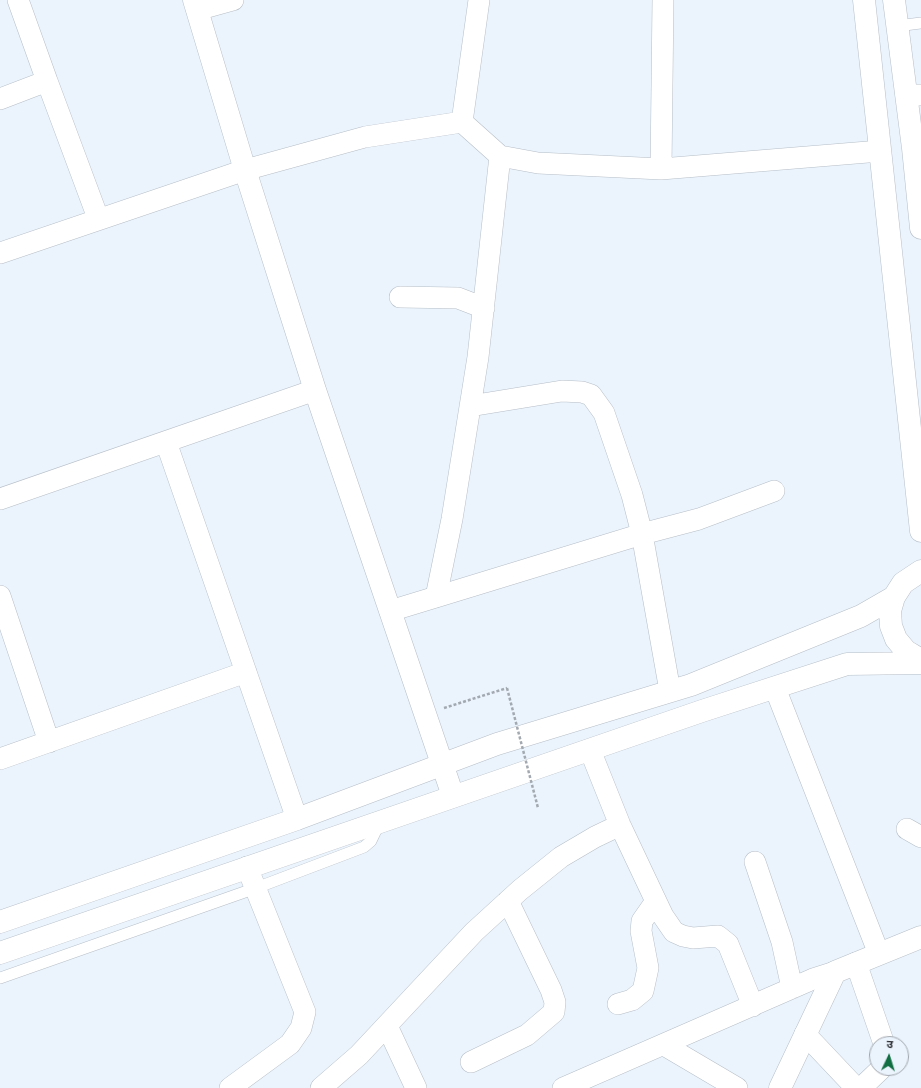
<!DOCTYPE html>
<meta charset="utf-8">
<style>
body{margin:0}
#map{position:relative;width:921px;height:1088px;overflow:hidden;background:#ebf3fc;font-family:Karla,"Noto Sans Devanagari",sans-serif}
canvas{display:block}
.north{position:absolute;left:869px;top:1036px;width:40px;height:40px;box-sizing:border-box;background:#ebf3fc;border:1px solid #9fa5ac;border-radius:50%;rotate:4deg;font-size:11px;font-weight:700;line-height:16px;text-align:center;color:#2d3034}
.north::after{content:'';display:block;margin:auto;width:14px;height:18px;background:#116e42;clip-path:polygon(50% 0,100% 100%,50% 72%,0 100%)}
</style>
<div id="map">
<canvas width="921" height="1088"></canvas>
<div class="north">उ</div>
</div>
<script>
const context = document.querySelector('canvas').getContext('2d');
context.lineJoin = 'round';
function poly(rows) {
  const path = new Path2D();
  for (const r of rows) {
    path.moveTo(r[0], r[1]);
    for (let i = 2; i < r.length; i += 2) path.lineTo(r[i], r[i + 1]);
  }
  return path;
}
function stroke(path, color, width, dash) {
  context.strokeStyle = color;
  context.lineWidth = width;
  context.lineCap = dash ? 'butt' : 'round';
  context.setLineDash(dash || []);
  context.stroke(path);
}
const path = poly([
 [444,708,507,688]
]);
const service = poly([
 [897,26,921,23],
 [0,978,256,888,364,847,371,841,380,822]
]);
const minor = poly([
 [18,0,47,81],
 [197,10,233,0],
 [906,95,921,95],
 [0,99,47,81,98,218],
 [462,122,500,156,538,163,661,169,880,151],
 [661,169,663,0],
 [0,253,245,170,365,137,462,122,479,0],
 [400,297,458,298,484,308],
 [470,406,562,391,582,392,591,395,604,413,632,495,642,534,670,691],
 [166,442,297,819],
 [0,499,315,390],
 [0,596,49,742],
 [436,597,642,534,699,519,774,491],
 [390,611,436,597,452,519,478,357,500,156],
 [775,688,879,954],
 [590,750,620,825,663,916,674,932,683,936,693,938,718,936,728,944,753,1006],
 [0,759,246,672],
 [907,829,921,837],
 [755,862,782,942,792,988],
 [856,963,884,1044],
 [618,1004,632,1000,643,991,648,968,641,931,642,921,656,901],
 [387,1026,416,1088],
 [805,1034,856,1088],
 [664,1045,737,1088],
 [471,1062,527,1035,554,1012,555,1002,551,990,508,901],
 [230,1088,290,1044,301,1028,305,1012,247,867],
 [321,1088,359,1055,474,932,520,890,561,857,595,837,620,825],
 [563,1088,813,979,835,972],
 [861,1088,882,1068]
]);
const tertiary = poly([
 [194,0,245,170,315,390,453,796],
 [780,1088,835,972,921,937]
]);
const secondary = poly([
 [864,0,921,531],
 [894,0,913,148,921,228],
 [921,571,903,583,894,597,890,611,891,626,896,639,906,651,921,660],
 [0,922,297,819,497,744,691,685,861,616,894,597],
 [0,953,702,711,847,664,921,663]
]);
const pathBridge = poly([
 [507,688,538,808]
]);
stroke(service, '#b6bec7', 12);
stroke(minor, '#b6bec7', 22);
stroke(tertiary, '#b6bec7', 23);
stroke(secondary, '#b6bec7', 23);
stroke(path, '#a3a9b0', 2.5, [3, 2]);
stroke(service, '#fff', 11);
stroke(minor, '#fff', 21);
stroke(tertiary, '#fff', 22);
stroke(secondary, '#fff', 22);
stroke(pathBridge, '#a3a9b0', 2.5, [3, 2]);
</script>
